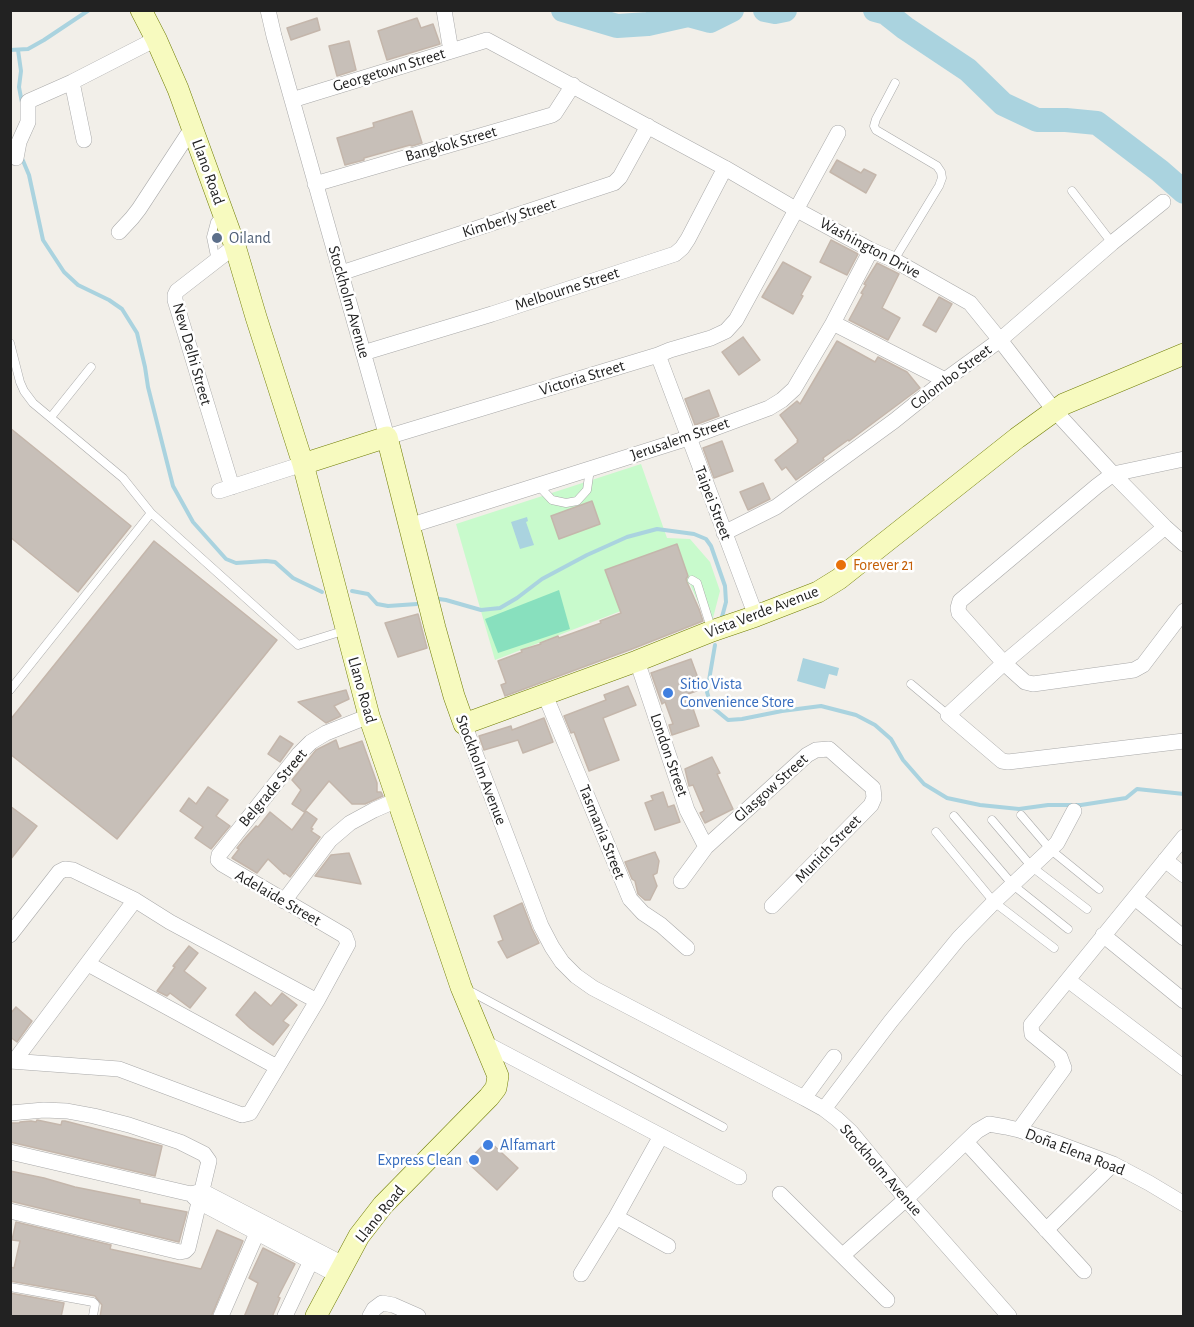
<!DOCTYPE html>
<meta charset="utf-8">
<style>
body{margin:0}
#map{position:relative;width:1194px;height:1327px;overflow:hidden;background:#f2efe9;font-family:"Alegreya Sans",sans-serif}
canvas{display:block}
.frame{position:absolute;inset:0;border:12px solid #222;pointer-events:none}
</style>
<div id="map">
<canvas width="1194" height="1327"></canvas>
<div class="frame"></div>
</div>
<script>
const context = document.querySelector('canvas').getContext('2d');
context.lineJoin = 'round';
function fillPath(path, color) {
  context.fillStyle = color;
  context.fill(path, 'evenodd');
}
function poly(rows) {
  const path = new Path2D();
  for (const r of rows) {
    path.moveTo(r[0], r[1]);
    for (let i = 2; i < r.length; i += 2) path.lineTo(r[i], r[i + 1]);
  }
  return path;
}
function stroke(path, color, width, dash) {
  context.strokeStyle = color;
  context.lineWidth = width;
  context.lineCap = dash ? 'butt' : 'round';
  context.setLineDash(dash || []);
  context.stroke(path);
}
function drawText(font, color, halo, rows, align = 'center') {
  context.font = font + ' "Alegreya Sans",sans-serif';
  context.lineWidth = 5;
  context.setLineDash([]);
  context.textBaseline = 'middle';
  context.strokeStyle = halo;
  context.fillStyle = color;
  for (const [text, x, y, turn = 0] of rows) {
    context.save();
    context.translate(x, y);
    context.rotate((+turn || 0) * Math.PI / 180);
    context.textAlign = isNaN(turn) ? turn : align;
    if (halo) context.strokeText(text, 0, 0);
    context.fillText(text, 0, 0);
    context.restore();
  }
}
const park = poly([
 [641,464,667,538,690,539,710,562,720,591,713,618,706,620,690,584,495,660,456,524]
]);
const pitch = poly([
 [559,590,570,629,498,653,485,619]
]);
const water = poly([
 [527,517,528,521,526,522,534,545,520,549,511,522],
 [803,658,839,668,837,676,829,674,825,689,797,681]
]);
const stream = poly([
 [10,50,28,49,44,40,89,10],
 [18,50,21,71,19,87,22,103],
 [21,156,29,175,43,240,64,272,78,285,109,300,122,309,137,333,145,367,148,387,173,486,193,522,226,559,236,563,266,561,275,562,293,578,322,592],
 [352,591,368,594,377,604,388,606,417,604],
 [439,599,446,600,481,610,500,608,517,598,542,579,587,555,627,537,657,529,694,534,706,539,711,546,725,586,726,602,722,617],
 [715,645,707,692,711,706,728,720,742,719,782,711,821,706,856,715,875,725,891,739,903,760,924,784,947,798,980,805,1019,809,1048,805,1081,805,1126,798,1137,789,1184,794]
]);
const river = poly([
 [563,10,617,26,648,24,688,15,710,21,732,10],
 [765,10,775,12,785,10],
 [875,10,886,13,905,28,968,70,1003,104,1037,120,1066,120,1097,123,1160,171,1184,192]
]);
const building = poly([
 [317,18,320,30,291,40,287,28,317,18],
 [417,18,421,28,433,24,440,44,387,60,378,31,417,18],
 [349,41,356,70,337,76,329,46,349,41],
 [412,111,422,143,412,146,410,145,364,158,364,160,345,165,337,138,374,127,373,123,412,111],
 [837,160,861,173,864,169,876,175,866,193,830,172,837,160],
 [831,240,858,254,847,275,820,262,831,240],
 [783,262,811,277,801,295,803,296,793,314,762,297,783,262],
 [877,263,899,274,882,308,900,318,888,340,849,320,863,294,861,293,866,285,864,284,877,263],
 [939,297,952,304,936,332,923,325,939,297],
 [743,337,760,360,739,375,722,352,743,337],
 [837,341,875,362,878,357,907,372,920,388,849,441,848,440,823,458,824,460,796,480,786,467,782,470,775,460,798,442,797,441,798,440,780,415,797,401,800,404,837,341],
 [709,390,719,416,695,425,685,399,709,390],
 [10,428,131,526,78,592,10,537,10,428],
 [722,441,733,471,714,478,703,448,722,441],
 [763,483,770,499,748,510,740,492,763,483],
 [592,501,600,524,559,539,551,516,592,501],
 [154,541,277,640,117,839,10,754,10,720,154,541],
 [677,544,688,576,686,579,687,582,699,609,703,621,632,649,505,696,501,685,506,683,498,661,522,652,521,650,541,644,540,643,558,636,559,638,601,623,600,621,621,613,605,570,677,544],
 [418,614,427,648,398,657,385,623,418,614],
 [691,659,702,689,688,694,699,726,672,735,669,725,673,724,665,702,662,704,651,673,691,659],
 [628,686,636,705,603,718,619,760,589,771,574,732,571,733,564,716,606,700,604,695,628,686],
 [346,690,349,699,334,706,341,716,326,723,298,702,346,690],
 [544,718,553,742,523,753,518,740,484,750,479,736,511,726,512,730,544,718],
 [280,736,293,744,280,762,268,754,280,736],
 [336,740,339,749,362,741,377,783,377,792,381,792,383,796,365,804,352,804,329,781,304,812,292,804,301,790,292,780,316,750,336,740],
 [712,757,720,773,717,774,733,809,705,823,700,813,704,811,693,785,689,786,685,769,712,757],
 [208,787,228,800,216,816,230,826,211,849,195,838,203,827,180,811,189,798,196,804,208,787],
 [663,792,668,807,674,805,680,822,655,830,645,803,653,800,651,796,663,792],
 [10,806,37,826,10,860,10,806],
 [306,811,317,819,311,828,313,829,311,831,320,837,290,877,285,873,284,874,268,859,257,873,232,858,239,849,237,848,246,837,256,826,258,827,270,812,292,830,306,811],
 [655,852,659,861,657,873,653,875,657,886,650,900,645,900,638,894,635,881,632,879,625,862,655,852],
 [349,853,361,884,315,876,331,855,349,853],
 [522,903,532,929,539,943,507,958,498,942,503,940,494,916,522,903],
 [189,946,198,953,184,971,206,988,190,1008,170,993,167,996,157,991,175,967,173,966,189,946],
 [255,992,271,1006,282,993,297,1005,283,1021,289,1025,273,1045,250,1028,236,1015,255,992],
 [16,1007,32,1021,17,1042,10,1037,10,1014,16,1007],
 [37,1120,61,1125,62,1121,65,1121,162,1146,155,1176,10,1142,10,1123,19,1123,20,1122,31,1121,36,1122,37,1120],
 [488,1140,518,1168,497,1190,467,1162,488,1140],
 [10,1171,44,1178,75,1187,140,1200,140,1203,187,1212,179,1242,10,1201,10,1171],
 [16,1222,111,1245,110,1249,201,1269,217,1230,243,1241,211,1317,100,1317,102,1305,95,1296,10,1281,10,1267,14,1268,20,1241,12,1240,16,1222],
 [263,1248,295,1264,278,1297,280,1298,272,1317,244,1317,258,1283,249,1278,263,1248],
 [10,1293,64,1303,61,1317,10,1317,10,1293]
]);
const lane = poly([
 [1072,191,1112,243],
 [894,260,939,186,942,178,941,172,937,166,876,130,874,126,876,119,895,83],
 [216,261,211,237,215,222,220,216],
 [10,343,20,382,24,391,33,403,123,478,151,513,298,645,346,630],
 [51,417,91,367],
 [538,485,552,500,566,503,577,501,587,490,590,469],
 [692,580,697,583,712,631],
 [911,684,948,715],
 [10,690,151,513],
 [1021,815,1051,850,1099,889],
 [954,816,1013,885,1068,929],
 [992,820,1032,867,1087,909],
 [936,832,994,902,1054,948],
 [468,990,723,1127],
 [10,1287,93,1302,95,1304,93,1316]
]);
const street = poly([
 [268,10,274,36,387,437,658,355,670,350,711,338,726,331,736,320,838,133],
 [444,10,451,51],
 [72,82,84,140],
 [292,100,487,40,725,168,797,210,871,250,894,260,970,303,1000,340,1054,410,1113,474,1165,527,1184,544],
 [16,158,19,142,28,122,28,102,29,101,72,82,156,39],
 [315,184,552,115,555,113,573,85],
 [119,232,132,218,139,209,192,128],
 [341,273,614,183,620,177,648,126],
 [833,323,945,380],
 [363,353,492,314,675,254,682,248,688,239,725,168],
 [658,355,756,616],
 [1184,459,1113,474,1097,486,960,601,958,608,959,613,1004,663,1025,682,1033,684,1134,670,1143,665,1184,611],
 [232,487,175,300,175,295,177,291,235,246],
 [219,491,303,464],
 [409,526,688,438,769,408,782,400,794,389,833,323,871,250],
 [1165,527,1004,663,948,715,1002,761,1008,762,1184,741],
 [724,533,776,507,894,421,945,380,1000,340,1112,243,1163,202],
 [637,661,687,810,706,847],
 [545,695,630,899,643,913,661,925,687,948],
 [464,724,541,926,552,947,562,962,576,976,593,988,804,1098,824,1109,837,1119,851,1132,906,1199,1009,1316],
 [1165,860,1184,875],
 [681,881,706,847,807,755,816,750,829,749,873,788,874,798,871,805,772,906],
 [1135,898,1184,938],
 [284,901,330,840,350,823,374,810,397,800],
 [10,935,59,872,65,869,73,870,135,900,170,922,317,1001],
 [1103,935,1184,1001],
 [88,964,277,1067],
 [1068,980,1184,1068],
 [483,1042,739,1177],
 [15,1060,135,900],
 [10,1061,119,1069,242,1115,250,1113,317,1001,348,944,345,936,222,864,218,860,219,855,299,754,311,742,326,733,369,716],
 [804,1098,834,1057],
 [824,1109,891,1021,959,938,994,902,1057,843,1074,811],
 [10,1113,44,1110,67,1111,94,1116,129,1125,180,1142,204,1154,209,1161,188,1248,185,1251,180,1252,10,1211],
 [1019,1130,1064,1068,1060,1057,1032,1034,1031,1025,1184,837],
 [966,1142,1084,1271],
 [10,1152,191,1194,202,1191,343,1264],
 [780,1194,887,1300],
 [193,1196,199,1202,337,1275],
 [616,1217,668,1246],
 [1046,1230,1113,1164],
 [843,1255,906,1199,977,1131,989,1124,1006,1127,1019,1130,1057,1143,1113,1164,1149,1183,1184,1204],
 [581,1274,616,1217,661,1136],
 [221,1316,257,1233],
 [285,1316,311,1261],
 [370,1316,374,1309,382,1303,393,1305,418,1316]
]);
const secondary = poly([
 [141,10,156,39,178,89,235,246,256,317,303,464,369,716,461,987,498,1076,496,1088,489,1097,383,1205,359,1236,316,1316],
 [303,464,387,437,435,628,454,696,464,724,637,661,712,631,756,616,818,592,839,579,1017,438,1064,404,1184,354]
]);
const markers = [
 [217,238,6,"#5c6f8a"],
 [841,565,6,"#e8710a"],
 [668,693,6,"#3f7fe0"],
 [488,1145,6,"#3f7fe0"],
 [474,1160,6,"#3f7fe0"]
];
const streetNames = [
 ["Georgetown Street",389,70,-17],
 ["Bangkok Street",451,144,-16],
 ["Llano Road",208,172,70],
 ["Kimberly Street",509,218,-18],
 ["Washington Drive",870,248,28],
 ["Melbourne Street",567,289,-18],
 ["Stockholm Avenue",349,302,74],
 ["New Delhi Street",192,354,74],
 ["Colombo Street",951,377,-37],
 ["Victoria Street",582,378,-17],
 ["Jerusalem Street",680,439,-19],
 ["Taipei Street",713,503,69],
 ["Vista Verde Avenue",762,612,-21],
 ["Llano Road",362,690,74],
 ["London Street",669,755,71],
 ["Stockholm Avenue",481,770,69],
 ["Belgrade Street",273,788,-50],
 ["Glasgow Street",771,788,-42],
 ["Tasmania Street",602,832,68],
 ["Munich Street",828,849,-46],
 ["Adelaide Street",278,898,30],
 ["Doña Elena Road",1075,1152,21],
 ["Stockholm Avenue",881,1170,49],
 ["Llano Road",380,1214,-51]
];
const serviceNames = [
 ["Oiland",229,238]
];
const foodNames = [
 ["Forever 21",853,565]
];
const shopNames = [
 ["Sitio Vista",680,684],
 ["Convenience Store",680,702],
 ["Alfamart",500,1145],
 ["Express Clean",462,1160,"right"]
];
fillPath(park, '#c8facc');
fillPath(pitch, '#88e0be');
fillPath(water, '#aad3df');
stroke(stream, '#aad3df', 4);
stroke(river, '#aad3df', 24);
fillPath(building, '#c7bfb8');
stroke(building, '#c4b6ab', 1.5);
stroke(lane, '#a9a9a9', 9);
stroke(street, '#a9a9a9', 16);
stroke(secondary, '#707d05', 22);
stroke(lane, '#fff', 8);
stroke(street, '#fff', 15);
stroke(secondary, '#f7fabf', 21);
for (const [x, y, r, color] of markers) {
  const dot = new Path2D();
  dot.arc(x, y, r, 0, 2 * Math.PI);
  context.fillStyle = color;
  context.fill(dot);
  stroke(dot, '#fff', 2);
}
drawText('16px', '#222', '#fff', streetNames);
drawText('16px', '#4e5e75', '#fff', serviceNames, 'left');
drawText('16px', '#c56008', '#fff', foodNames, 'left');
drawText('16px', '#366cbe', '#fff', shopNames, 'left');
</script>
